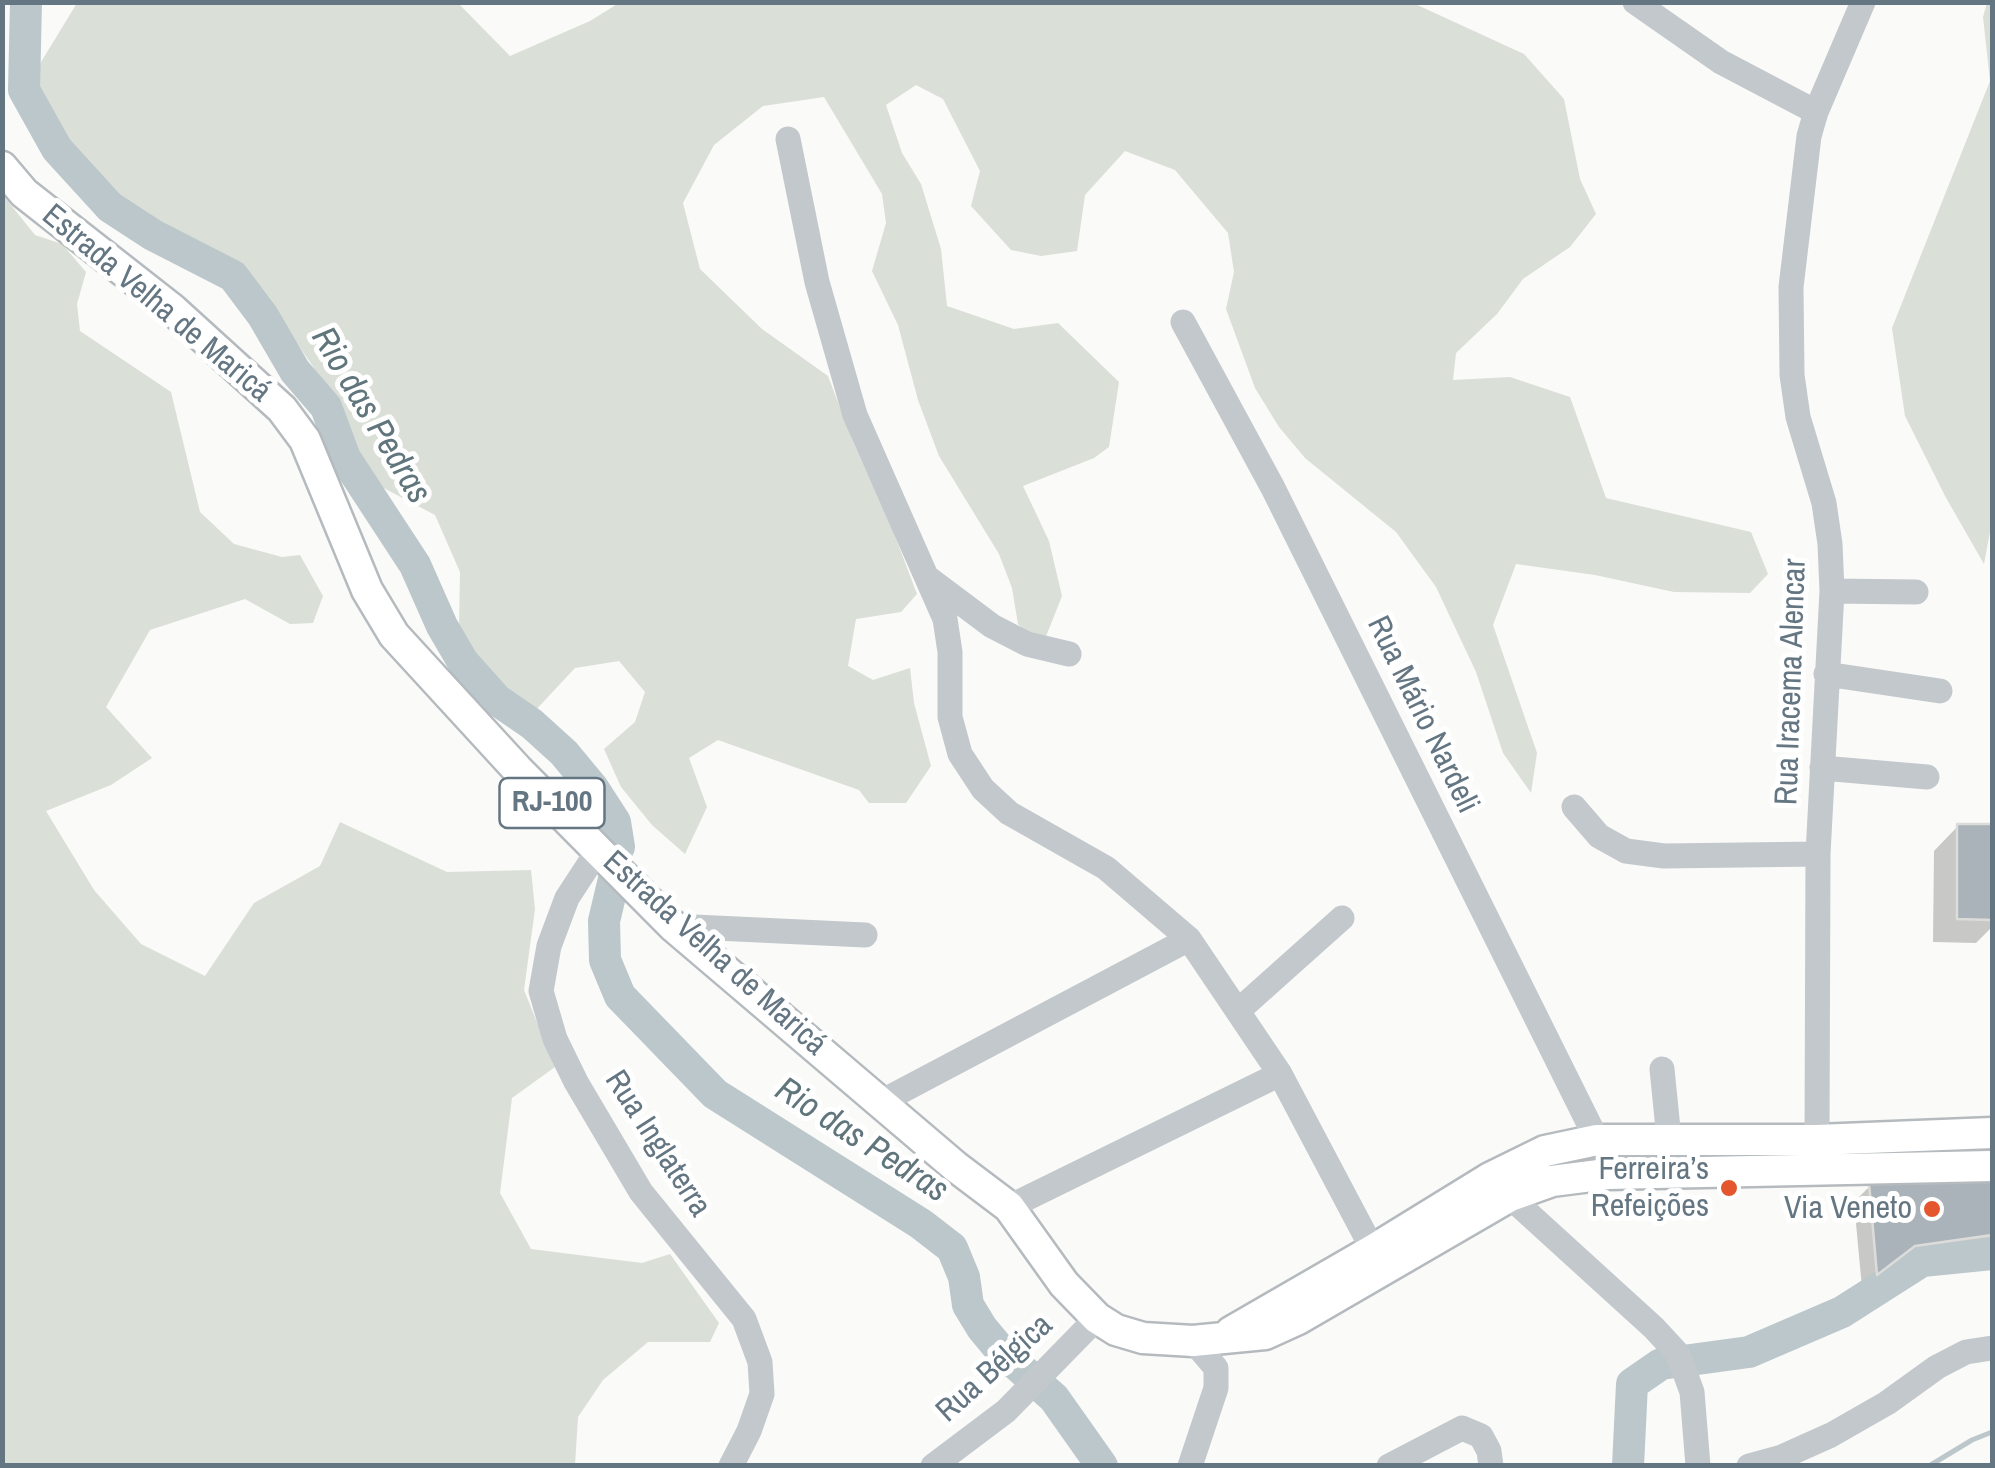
<!DOCTYPE html>
<meta charset="utf-8">
<style>
body{margin:0}
#map{position:relative;width:1995px;height:1468px;overflow:hidden;background:#fafaf8;font-family:"Archivo Narrow",sans-serif}
canvas{display:block}
.frame{position:absolute;inset:0;border:5px solid #657683;pointer-events:none}
</style>
<div id="map">
<canvas width="1995" height="1468"></canvas>
<div class="frame"></div>
</div>
<script>
const context = document.querySelector('canvas').getContext('2d');
context.lineJoin = 'round';
function fillPath(path, color) {
  context.fillStyle = color;
  context.fill(path, 'evenodd');
}
function poly(rows) {
  const path = new Path2D();
  for (const r of rows) {
    path.moveTo(r[0], r[1]);
    for (let i = 2; i < r.length; i += 2) path.lineTo(r[i], r[i + 1]);
  }
  return path;
}
function stroke(path, color, width, dash) {
  context.strokeStyle = color;
  context.lineWidth = width;
  context.lineCap = dash ? 'butt' : 'round';
  context.setLineDash(dash || []);
  context.stroke(path);
}
function drawText(font, color, halo, rows, align = 'center') {
  context.font = font + ' "Archivo Narrow",sans-serif';
  context.lineWidth = 10;
  context.setLineDash([]);
  context.textBaseline = 'middle';
  context.strokeStyle = halo;
  context.fillStyle = color;
  for (const [text, x, y, turn = 0] of rows) {
    context.save();
    context.translate(x, y);
    context.rotate((+turn || 0) * Math.PI / 180);
    context.textAlign = isNaN(turn) ? turn : align;
    if (halo) context.strokeText(text, 0, 0);
    context.fillText(text, 0, 0);
    context.restore();
  }
}
const green = poly([
 [77,3,458,3,510,56,590,21,619,3,1413,3,1524,54,1564,99,1580,179,1596,214,1570,247,1523,279,1497,314,1456,353,1453,380,1510,377,1570,397,1606,498,1751,532,1768,574,1750,593,1674,592,1595,575,1516,564,1493,625,1537,753,1531,793,1503,753,1476,672,1436,587,1396,532,1305,458,1279,427,1255,388,1226,309,1234,272,1228,233,1175,170,1125,151,1085,195,1077,251,1041,256,1011,250,971,206,980,171,943,99,916,85,886,105,902,153,921,184,941,249,947,306,1014,329,1058,323,1119,382,1109,447,1094,458,1023,486,1049,541,1062,596,1041,649,1018,624,1012,588,999,554,939,456,918,400,898,325,872,271,886,223,882,194,824,97,763,106,714,145,683,203,700,269,762,329,828,376,853,442,892,528,917,594,901,612,856,619,848,666,873,680,910,668,914,703,931,766,906,803,869,803,859,790,718,740,689,758,707,807,685,854,652,825,621,787,604,749,635,722,645,692,619,661,575,668,533,713,490,678,459,628,460,572,435,515,376,484,312,365,260,290,153,235,110,207,57,149,24,90],
 [1987,3,1992,3,1992,521,1984,564,1945,496,1905,416,1892,328,1990,81,1983,17],
 [2,194,35,235,62,244,86,272,77,304,80,331,171,392,200,512,234,544,282,557,300,555,323,596,313,623,290,624,245,599,150,630,106,707,152,758,111,785,46,811,94,890,141,944,205,976,254,903,320,866,340,822,447,872,531,870,535,909,524,990,555,1067,512,1098,500,1193,531,1249,642,1263,670,1254,719,1323,710,1342,648,1342,603,1380,578,1417,575,1465,3,1465]
]);
const shadow = poly([
 [1958,826,1992,827,1992,927,1976,943,1933,942,1934,851],
 [1992,1184,1992,1250,1956,1251,1896,1261,1862,1288,1854,1202,1870,1186]
]);
const stream = poly([
 [1929,1466,1972,1440,1992,1432]
]);
const river = poly([
 [26,2,24,90,57,149,110,207,153,235,233,276,263,316,295,371,326,407,345,458,415,565,442,626,463,662,497,700,532,724,564,753,593,788,615,822,619,847],
 [614,879,604,921,605,960,620,996,715,1094,921,1224,952,1248,964,1277,968,1305,982,1328,1002,1352,1054,1398,1102,1466],
 [1628,1466,1632,1384,1661,1364,1749,1352,1842,1312,1922,1261,1992,1254]
]);
const building = poly([
 [1957,824,1992,824,1992,920,1957,919,1957,824],
 [1992,1181,1992,1235,1915,1246,1877,1275,1869,1183,1992,1181]
]);
const minor = poly([
 [1635,2,1721,62,1816,112],
 [788,139,817,282,855,415,945,619,950,652,950,717,960,754,983,789,1009,813,1106,868,1189,939,1280,1074,1373,1250],
 [1183,322,1273,488,1597,1140],
 [928,578,992,626,1027,644,1069,654],
 [1832,591,1916,592],
 [1826,674,1940,691],
 [1822,768,1927,777],
 [1574,807,1599,836,1626,851,1664,856,1818,854],
 [599,849,567,898,549,946,541,991,555,1039,576,1082,641,1192,744,1319,760,1362,762,1394,749,1431,731,1466],
 [673,926,865,935],
 [1239,1010,1342,918],
 [1662,1069,1669,1139],
 [879,1103,1189,939],
 [1817,1140,1818,854,1832,591,1830,544,1824,503,1798,417,1792,375,1791,287,1809,136,1816,112,1863,2],
 [1498,1186,1654,1328,1678,1354,1692,1392,1698,1466],
 [1009,1207,1280,1074],
 [933,1466,1006,1411,1097,1318],
 [1190,1466,1216,1388,1216,1368,1193,1341],
 [1389,1466,1462,1428,1481,1436,1489,1451,1491,1466],
 [1749,1466,1782,1457,1831,1435,1887,1403,1937,1367,1966,1352,1992,1348]
]);
const major = poly([
 [2,167,24,193,172,309,282,409,305,440,367,590,394,635,517,769,673,926,956,1167,1009,1207,1064,1284,1097,1318,1116,1330,1143,1338,1193,1341,1265,1334,1298,1319,1510,1196,1552,1181,1607,1174,1992,1166],
 [1231,1332,1373,1250,1490,1178,1545,1151,1597,1140,1817,1140,1992,1133]
]);
const markers = [
 [1729,1188,10,"#e4572e"],
 [1932,1209,10,"#e4572e"]
];
const shields = [
 [552,803,105]
];
const shieldNames = [
 ["RJ-100",552,803]
];
const streetNames = [
 ["Estrada Velha de Maricá",156,304,40],
 ["Rua Iracema Alencar",1792,682,-88],
 ["Rua Mário Nardeli",1422,715,64],
 ["Estrada Velha de Maricá",714,954,42],
 ["Rua Inglaterra",657,1144,57],
 ["Rua Bélgica",995,1369,-42]
];
const poiNames = [
 ["Ferreira’s",1709,1170],
 ["Refeições",1709,1207],
 ["Via Veneto",1912,1209]
];
const waterNames = [
 ["Rio das Pedras",370,416,59],
 ["Rio das Pedras",861,1141,33]
];
fillPath(green, '#dadfd7');
fillPath(shadow, '#0003');
stroke(stream, '#bbc7cb', 5);
stroke(river, '#bbc7cb', 32);
fillPath(building, '#aab3b9');
stroke(building, '#dcdcda', 2.5);
stroke(major, '#b5babe', 35);
stroke(minor, '#c3c8cc', 25);
stroke(major, '#fff', 30);
for (const [x, y, r, color] of markers) {
  const dot = new Path2D();
  dot.arc(x, y, r, 0, 2 * Math.PI);
  context.fillStyle = color;
  context.fill(dot);
  stroke(dot, '#fff', 4);
}
for (const [x, y, w] of shields) {
  const box = new Path2D();
  box.roundRect(x - w / 2, y - 25, w, 50, 8);
  context.fillStyle = '#fff';
  context.fill(box);
  stroke(box, '#657683', 2.5);
}
drawText('bold 30px', '#657683', null, shieldNames);
drawText('32px', '#657683', '#fff', streetNames);
drawText('32px', '#657683', '#fff', poiNames, 'right');
drawText('italic 35px', '#60757c', '#fff', waterNames);
</script>
